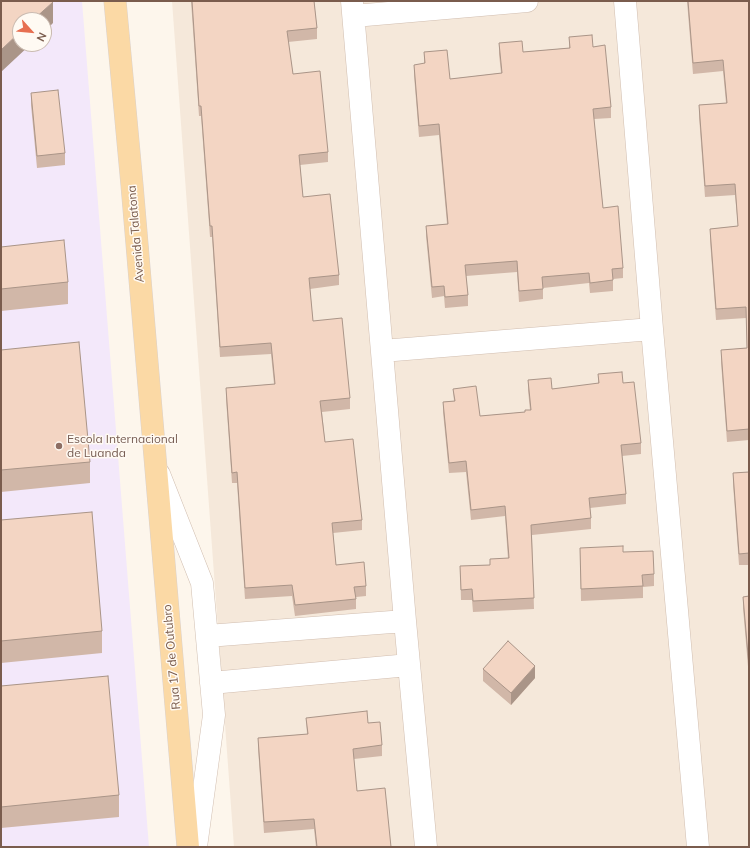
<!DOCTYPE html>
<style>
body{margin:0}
#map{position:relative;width:750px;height:848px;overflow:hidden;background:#fdf6ec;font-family:Mulish,sans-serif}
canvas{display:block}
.frame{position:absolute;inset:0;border:2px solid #7a5c4d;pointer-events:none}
.north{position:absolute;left:12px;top:12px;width:40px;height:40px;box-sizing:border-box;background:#fffaf3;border:1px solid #cabbb1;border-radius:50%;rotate:117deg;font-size:11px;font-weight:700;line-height:16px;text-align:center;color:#7a5c4d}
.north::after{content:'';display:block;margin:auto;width:14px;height:18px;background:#e76f51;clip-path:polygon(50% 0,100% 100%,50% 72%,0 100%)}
</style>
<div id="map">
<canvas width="750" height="848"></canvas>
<div class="frame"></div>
<div class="north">N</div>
</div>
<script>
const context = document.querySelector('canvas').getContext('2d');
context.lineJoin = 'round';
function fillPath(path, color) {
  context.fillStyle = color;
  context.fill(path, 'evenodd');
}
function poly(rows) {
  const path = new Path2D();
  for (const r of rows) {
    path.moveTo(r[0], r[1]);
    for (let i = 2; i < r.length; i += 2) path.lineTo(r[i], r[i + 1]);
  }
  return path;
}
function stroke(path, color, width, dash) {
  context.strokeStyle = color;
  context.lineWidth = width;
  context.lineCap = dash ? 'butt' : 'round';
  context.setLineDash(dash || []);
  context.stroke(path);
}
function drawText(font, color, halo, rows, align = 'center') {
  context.font = font + ' Mulish,sans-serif';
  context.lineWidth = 3;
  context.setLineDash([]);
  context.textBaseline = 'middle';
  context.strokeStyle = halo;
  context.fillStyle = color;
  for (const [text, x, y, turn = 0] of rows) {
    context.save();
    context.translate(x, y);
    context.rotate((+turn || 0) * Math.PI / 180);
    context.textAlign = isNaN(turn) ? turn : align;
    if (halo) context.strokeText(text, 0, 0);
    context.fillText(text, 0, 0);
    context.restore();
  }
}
const residential = poly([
 [172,1,749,1,749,847,234,847]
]);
const education = poly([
 [1,1,82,1,149,847,1,847],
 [20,20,44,20,44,44,20,44]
]);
const minor = poly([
 [352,1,405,621,426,847],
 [625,1,652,329,698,847],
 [354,16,527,1],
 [382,351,652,329],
 [159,474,202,583,214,715,196,847],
 [207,636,405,621],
 [211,683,409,665]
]);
const major = poly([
 [115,1,132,185,188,847]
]);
const wall = poly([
 [191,1,314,1,317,28,317,39,288,42,293,74,328,152,328,162,300,165,303,197,339,275,339,285,310,289,313,321,350,398,350,409,322,412,325,442,362,520,362,530,333,533,336,565,366,586,366,596,356,597,356,609,295,616,292,596,245,599,237,483,232,483,226,399,226,388,274,384,271,354,220,357,212,237,210,237,201,116,199,116],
 [687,1,749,1,749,440,727,442,721,362,721,350,747,348,746,318,716,320,710,240,710,229,738,226,735,195,705,197,699,116,699,105,726,103,723,71,693,74],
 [569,37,593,47,611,107,611,118,594,119,603,208,623,268,623,278,613,279,613,291,590,293,589,283,543,288,543,299,519,302,517,272,466,276,468,295,468,306,445,308,444,296,432,298,426,236,426,226,447,224,439,135,419,137,414,75,414,65,424,64,424,52,450,79,501,73,499,54,499,43,523,52,569,48],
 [31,93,65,153,65,165,37,168,31,105],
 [1,247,68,282,68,304,1,311],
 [1,350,90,462,90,483,1,492],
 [598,374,623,383,641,443,641,454,622,456,626,494,626,504,590,508,591,518,591,529,532,535,534,609,473,612,472,600,461,600,460,566,490,565,490,559,508,559,505,516,471,520,466,472,449,473,443,412,443,402,454,401,453,389,480,416,525,412,530,410,528,390,528,380,552,389,598,384],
 [749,472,749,565,739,565,733,484,733,473],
 [1,520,102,631,102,653,1,663],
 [580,548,623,552,654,574,654,586,643,587,643,598,581,601],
 [749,596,749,678,743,608,743,597],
 [483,669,535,678,511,705,483,681],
 [1,686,119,795,119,817,1,828],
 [306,718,368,723,382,745,382,756,354,759,357,791,391,847,316,847,314,829,264,833,258,748,258,738,307,734]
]);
const shadedWall = poly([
 [53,2,53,23,44,32,44,20,33,20],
 [20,32,20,44,31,44,1,72,1,50],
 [535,666,535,678,511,705,511,693]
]);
const building = poly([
 [1,1,53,1,53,2,33,20,20,20,20,32,1,50,1,1],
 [192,1,314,1,317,28,287,31,293,74,320,71,328,152,299,155,303,197,330,194,339,275,309,278,313,321,342,318,350,398,320,401,325,442,353,439,362,520,332,523,336,565,364,562,366,586,354,587,356,599,295,605,292,585,245,588,237,472,232,473,226,388,275,384,271,343,220,347,212,226,210,226,201,106,199,106,192,1],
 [688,1,749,1,749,429,727,431,721,350,747,348,746,307,716,309,710,229,738,226,735,184,705,186,699,105,727,103,723,60,693,63,688,1],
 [592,35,593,47,605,45,611,107,593,109,603,208,618,206,623,268,612,269,613,280,590,283,589,273,542,277,543,289,519,291,517,261,465,265,468,295,445,297,444,286,432,287,426,226,448,224,439,124,419,126,414,65,425,63,424,52,447,50,450,79,502,73,499,43,522,41,523,52,570,48,569,37,592,35],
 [58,90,65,153,37,156,31,93,58,90],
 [64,240,68,282,1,289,1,247,64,240],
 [79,342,90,462,1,470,1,350,79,342],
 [622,372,623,383,634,382,641,443,621,445,626,494,589,498,591,518,531,525,534,598,473,601,472,589,461,590,460,566,490,565,490,559,509,558,505,506,471,510,466,461,449,463,443,402,455,401,453,389,476,386,480,416,525,412,525,410,531,410,528,380,551,378,552,389,599,383,598,374,622,372],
 [749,472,749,553,739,554,733,473,749,472],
 [92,512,102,631,1,641,1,520,92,512],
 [623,546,623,552,653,551,654,574,642,575,643,586,581,589,580,548,623,546],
 [749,596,749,666,743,597,749,596],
 [508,641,535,666,511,693,483,669,508,641],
 [108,676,119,795,1,807,1,686,108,676],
 [367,711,368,723,380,722,382,745,353,749,357,791,385,788,391,847,317,847,314,819,264,822,258,738,308,734,306,718,367,711]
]);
const markers = [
 [59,446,4,"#8d6e63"]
];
const streetNames = [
 ["Avenida Talatona",136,234,-95],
 ["Rua 17 de Outubro",172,657,-95]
];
const educationNames = [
 ["Escola Internacional",67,439],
 ["de Luanda",67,453]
];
fillPath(residential, '#f5e8da');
fillPath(education, '#f3e8fa');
stroke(minor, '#d1beb0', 23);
stroke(major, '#dad1cd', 23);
stroke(minor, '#fff', 22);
stroke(major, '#fbd9a5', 22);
fillPath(wall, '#d1b7a8');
fillPath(shadedWall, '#aa9588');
fillPath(building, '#f3d5c3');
stroke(building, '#aa9588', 1);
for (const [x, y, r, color] of markers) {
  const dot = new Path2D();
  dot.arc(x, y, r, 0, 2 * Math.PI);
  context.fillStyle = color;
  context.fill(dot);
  stroke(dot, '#fffaf3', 1.5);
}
drawText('12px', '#7a5c4d', '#fffaf3', streetNames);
drawText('12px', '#785e54', '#fffaf3', educationNames, 'left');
</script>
